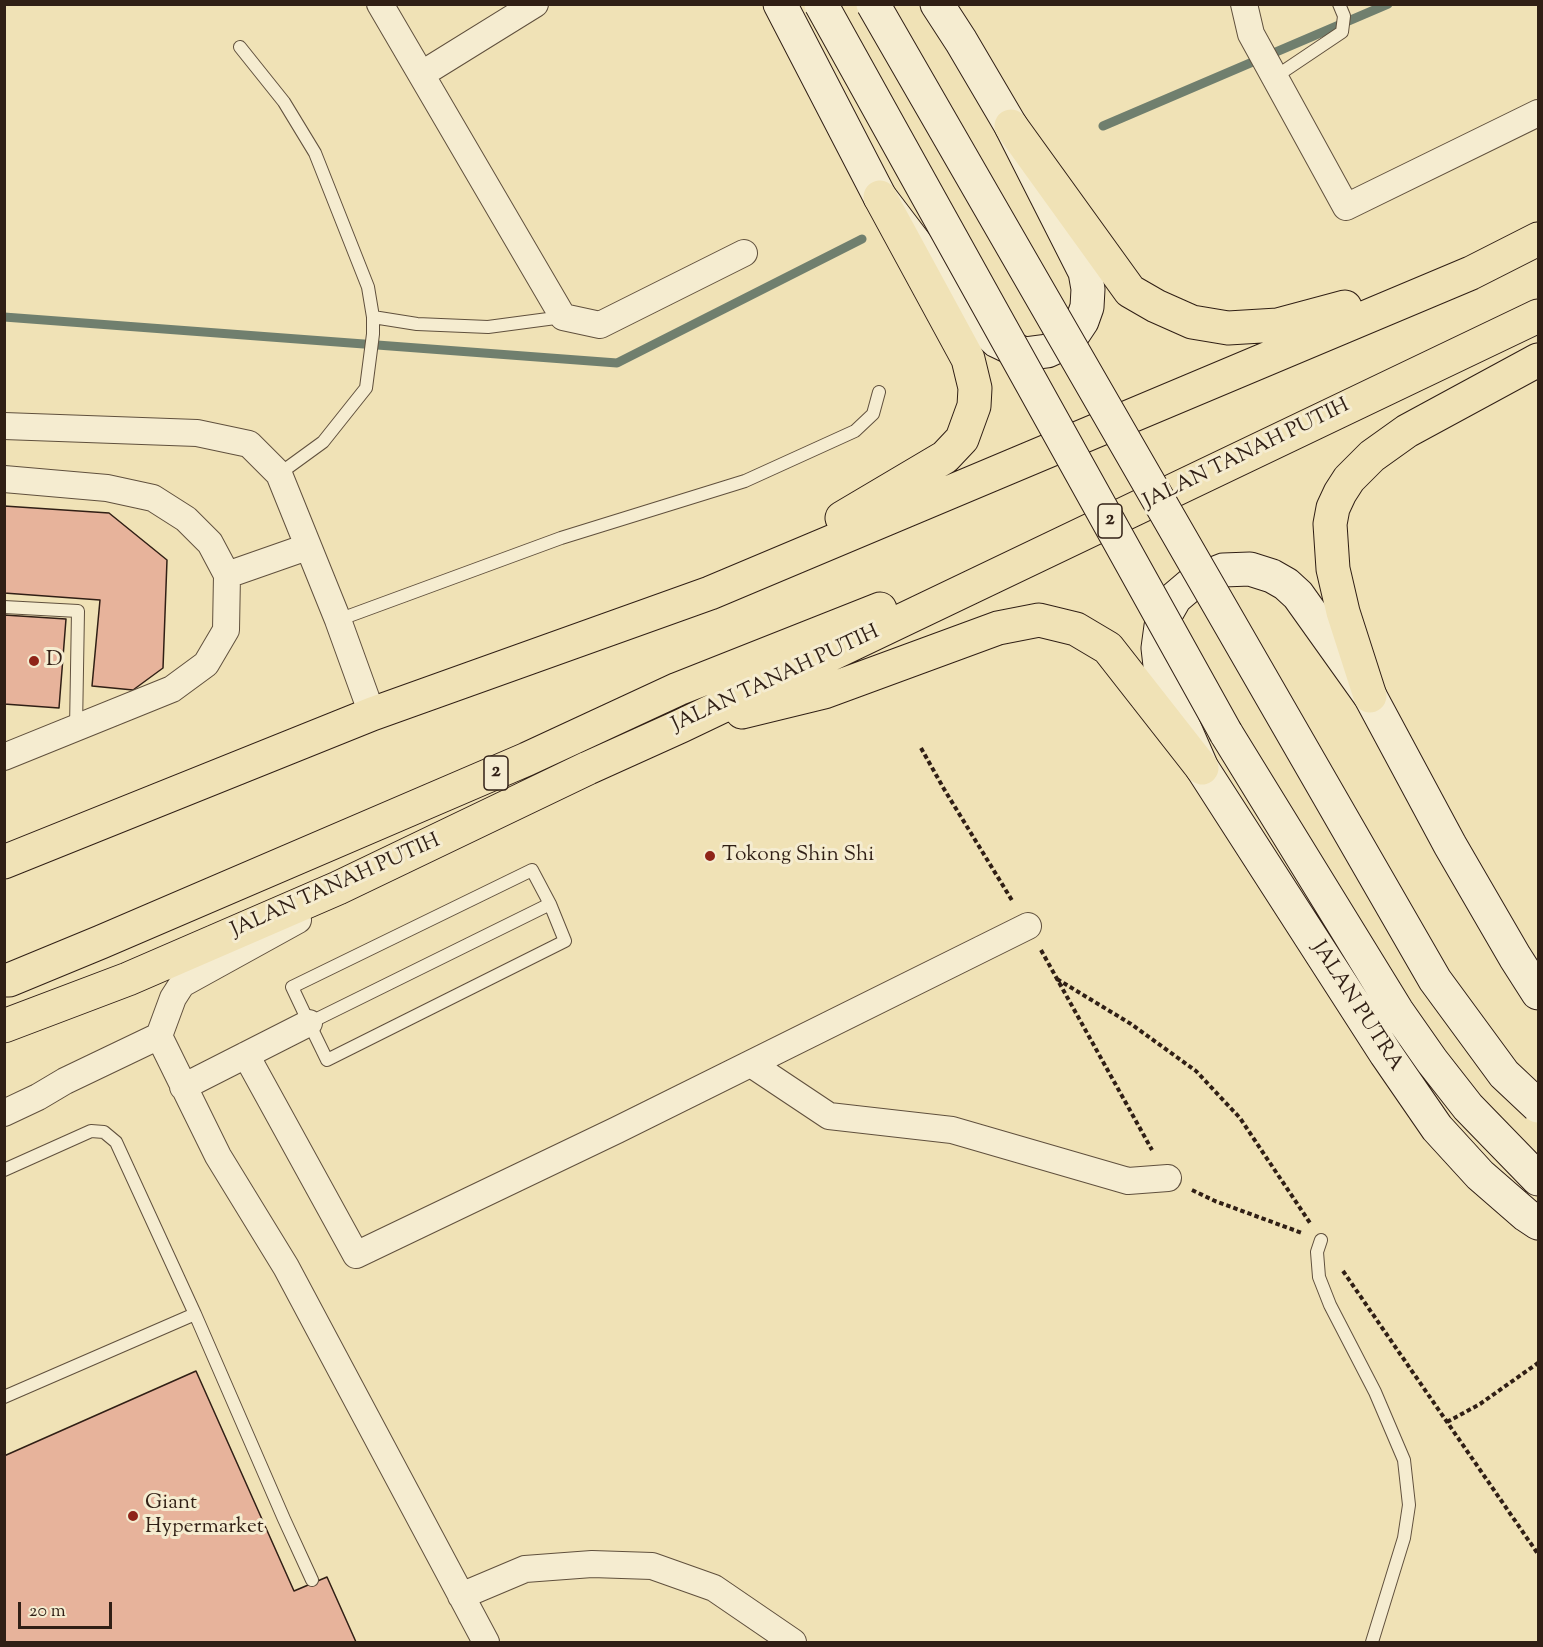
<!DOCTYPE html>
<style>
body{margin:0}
#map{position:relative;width:1543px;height:1647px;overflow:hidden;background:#f0e2b6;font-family:"Sorts Mill Goudy",serif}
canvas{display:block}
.frame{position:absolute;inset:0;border:6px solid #301f15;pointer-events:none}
.scale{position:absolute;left:18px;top:1602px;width:94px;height:27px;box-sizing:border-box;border:3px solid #301f15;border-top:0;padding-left:8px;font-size:18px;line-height:21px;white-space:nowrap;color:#301f15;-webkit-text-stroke:4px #f5ecd0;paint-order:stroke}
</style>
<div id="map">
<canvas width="1543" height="1647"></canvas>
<div class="frame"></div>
<div class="scale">20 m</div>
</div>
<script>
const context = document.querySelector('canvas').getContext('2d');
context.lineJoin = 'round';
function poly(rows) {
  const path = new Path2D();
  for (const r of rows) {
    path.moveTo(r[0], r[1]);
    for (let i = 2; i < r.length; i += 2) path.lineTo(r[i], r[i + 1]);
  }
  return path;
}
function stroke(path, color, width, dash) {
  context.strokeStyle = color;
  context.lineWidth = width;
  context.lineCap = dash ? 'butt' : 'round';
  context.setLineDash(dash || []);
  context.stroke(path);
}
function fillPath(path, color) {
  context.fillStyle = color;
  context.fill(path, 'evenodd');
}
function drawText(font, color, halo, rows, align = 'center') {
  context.font = font + ' "Sorts Mill Goudy",serif';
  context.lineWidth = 6;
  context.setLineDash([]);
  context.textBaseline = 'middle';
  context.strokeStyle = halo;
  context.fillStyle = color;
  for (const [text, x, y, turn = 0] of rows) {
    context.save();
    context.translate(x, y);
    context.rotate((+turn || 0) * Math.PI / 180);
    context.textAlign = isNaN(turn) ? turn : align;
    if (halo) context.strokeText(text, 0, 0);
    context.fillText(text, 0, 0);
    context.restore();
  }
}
const stream = poly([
 [1103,126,1388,4],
 [4,317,617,363,862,239]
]);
const building = poly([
 [4,506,109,513,167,560,163,668,133,690,92,686,100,600,4,593,4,506],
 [4,615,66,619,59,708,4,704,4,615],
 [196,1371,294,1591,327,1577,356,1642,4,1642,4,1456,196,1371]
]);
const path = poly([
 [921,748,944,789,1013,902],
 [1041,950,1152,1150],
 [1057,979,1131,1024,1196,1071,1240,1118,1310,1223],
 [1192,1190,1215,1201,1302,1233],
 [1343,1271,1538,1554],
 [1447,1422,1480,1404,1538,1363]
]);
const service = poly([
 [240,47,284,102,315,153,368,287,373,317,373,334,366,388,323,442,279,474],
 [1275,77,1342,32,1344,16,1339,4],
 [373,317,417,324,488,327,563,317],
 [4,607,78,611,76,728],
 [338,620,561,538,745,481,855,431,873,414,879,392],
 [309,1023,292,987,532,870,550,904,565,941,327,1060,309,1023,550,904],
 [4,1170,91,1131,104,1132,116,1142,195,1314,4,1397],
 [1321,1240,1317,1252,1319,1277,1330,1305,1375,1392,1404,1460,1409,1505,1404,1538,1372,1642],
 [195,1314,284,1519,312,1580]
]);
const minor = poly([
 [380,4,563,317,600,325,744,253],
 [1244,4,1251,34,1346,207,1538,113],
 [422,74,535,4],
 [4,426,197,433,249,444,279,474,338,620,372,714],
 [4,479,107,488,153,498,186,519,210,543,227,575,226,630,206,664,172,689,4,757],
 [227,575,307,547],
 [159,1036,218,1156,286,1267,486,1642],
 [246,1055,356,1255,617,1130,1028,926],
 [751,1064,829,1116,952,1130,1128,1181,1168,1178],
 [183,1087,309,1023],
 [4,1113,38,1097,65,1081,159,1036,173,998,182,984,298,920],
 [461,1596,525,1569,592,1564,652,1566,714,1588,793,1642]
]);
const secondary = poly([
 [780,4,880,197,959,301,973,318,997,341,1024,354,1047,351,1058,346,1074,333,1082,321,1087,307,1088,289,1085,272,1011,126,961,41,937,4],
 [1226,733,1397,1011,1432,1061,1468,1107,1538,1179],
 [1538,993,1515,957,1450,845,1370,696,1298,595,1286,584,1272,576,1250,569,1223,570,1195,581,1175,598,1167,612,1161,626,1158,648,1161,674,1202,768,1386,1054,1437,1128,1480,1175,1526,1215,1538,1223]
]);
const trunk = poly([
 [1011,126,1130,291,1156,306,1192,322,1228,328,1278,325,1345,307],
 [842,518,945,457,962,439,974,406,975,388,968,359,880,197],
 [1370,696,1343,612,1333,569,1330,524,1333,508,1340,493,1349,479,1372,456,1407,431,1538,360],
 [742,712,824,692,998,628,1039,620,1076,629,1108,648,1202,768],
 [4,862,372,714,710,593,1471,273,1538,239],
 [4,980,9,980,101,942,527,759,678,689,880,609],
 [4,1026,128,979,338,888,588,768,681,726,1538,316]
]);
const secondaryBridge = poly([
 [821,4,1226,733],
 [873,4,1435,980,1504,1074,1538,1106]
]);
const markers = [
 [34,661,6,"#8f2418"],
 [710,856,6,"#8f2418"],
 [133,1516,6,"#8f2418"]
];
const shields = [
 [1110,521,24],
 [496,773,24]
];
const shieldNames = [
 ["2",1110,521],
 ["2",496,773]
];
const streetNames = [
 ["JALAN TANAH PUTIH",1247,455,-26],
 ["JALAN TANAH PUTIH",776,680,-25],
 ["JALAN TANAH PUTIH",336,887,-24],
 ["JALAN PUTRA",1356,1007,57]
];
const poiNames = [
 ["D",46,661],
 ["Tokong Shin Shi",722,856],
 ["Giant",145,1504],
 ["Hypermarket",145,1528]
];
stroke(stream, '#707f6e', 9);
fillPath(building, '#e7b39b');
stroke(building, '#301f15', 1.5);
stroke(service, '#60503d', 14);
stroke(minor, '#60503d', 28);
stroke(secondary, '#301f15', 35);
stroke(trunk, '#301f15', 35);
stroke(path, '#301f15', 4, [4.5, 3]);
stroke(service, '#f5ecd0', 12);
stroke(minor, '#f5ecd0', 26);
stroke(secondary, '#f5ecd0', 33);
stroke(trunk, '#f0e2b6', 33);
stroke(secondaryBridge, '#301f15', 35, []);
stroke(secondaryBridge, '#f5ecd0', 33);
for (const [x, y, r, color] of markers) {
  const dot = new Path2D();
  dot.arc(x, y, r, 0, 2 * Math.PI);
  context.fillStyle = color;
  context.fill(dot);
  stroke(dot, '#f5ecd0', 2);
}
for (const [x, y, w] of shields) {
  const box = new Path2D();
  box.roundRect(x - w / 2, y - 17, w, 34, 4.5);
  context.fillStyle = '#f5ecd0';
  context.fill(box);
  stroke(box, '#301f15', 1.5);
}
drawText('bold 20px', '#301f15', null, shieldNames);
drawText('21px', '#301f15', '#f5ecd0', streetNames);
drawText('21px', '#301f15', '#f5ecd0', poiNames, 'left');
</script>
